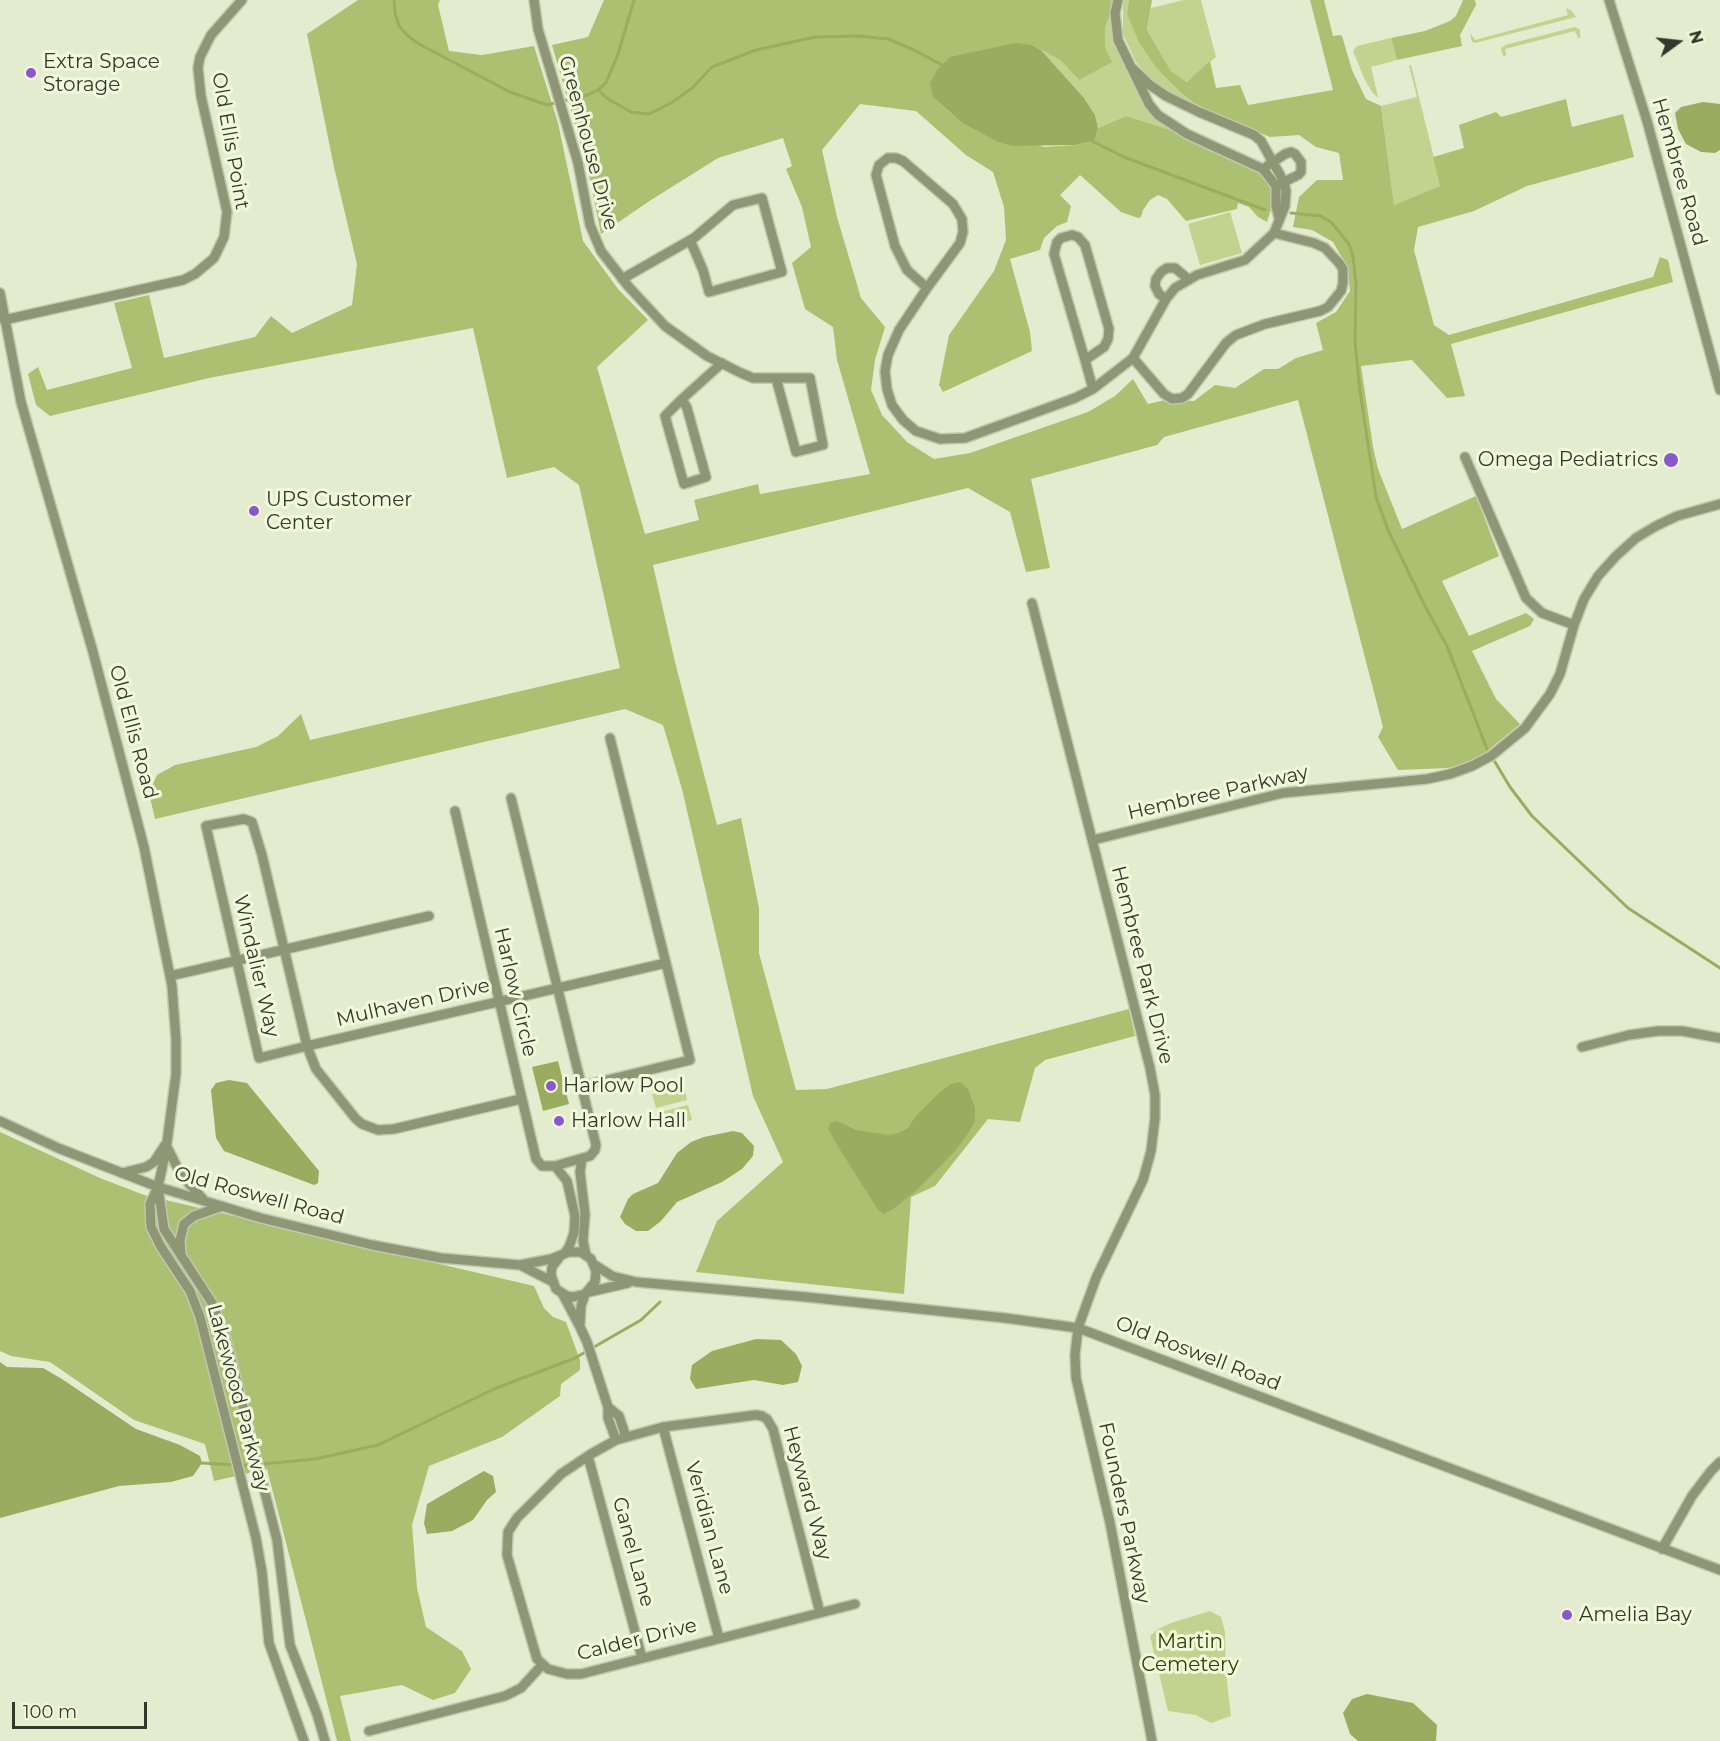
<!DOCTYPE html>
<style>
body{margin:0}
#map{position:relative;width:1720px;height:1741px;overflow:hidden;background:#e3ecce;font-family:Montserrat,sans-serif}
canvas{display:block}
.north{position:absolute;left:1648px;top:12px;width:60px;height:60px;-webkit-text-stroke:4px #f1f9db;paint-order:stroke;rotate:75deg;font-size:16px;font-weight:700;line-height:24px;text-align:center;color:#34372c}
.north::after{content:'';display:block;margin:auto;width:21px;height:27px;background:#34372c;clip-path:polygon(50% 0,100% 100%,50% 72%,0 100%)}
.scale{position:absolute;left:12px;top:1702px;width:135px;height:27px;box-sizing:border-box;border:3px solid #34372c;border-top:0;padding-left:8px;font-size:18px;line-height:21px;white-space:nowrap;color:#34372c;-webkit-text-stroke:4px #f1f9db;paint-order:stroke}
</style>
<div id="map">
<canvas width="1720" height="1741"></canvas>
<div class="north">N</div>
<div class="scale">100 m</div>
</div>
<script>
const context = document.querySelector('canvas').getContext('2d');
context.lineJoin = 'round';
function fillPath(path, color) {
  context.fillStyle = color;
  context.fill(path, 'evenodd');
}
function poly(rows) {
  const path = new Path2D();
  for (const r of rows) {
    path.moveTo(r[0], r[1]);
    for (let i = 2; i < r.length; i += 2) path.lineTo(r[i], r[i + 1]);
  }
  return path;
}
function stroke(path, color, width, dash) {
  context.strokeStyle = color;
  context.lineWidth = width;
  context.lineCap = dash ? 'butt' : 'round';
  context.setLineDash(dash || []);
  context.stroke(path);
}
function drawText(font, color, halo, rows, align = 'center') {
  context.font = font + ' Montserrat,sans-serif';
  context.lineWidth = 6;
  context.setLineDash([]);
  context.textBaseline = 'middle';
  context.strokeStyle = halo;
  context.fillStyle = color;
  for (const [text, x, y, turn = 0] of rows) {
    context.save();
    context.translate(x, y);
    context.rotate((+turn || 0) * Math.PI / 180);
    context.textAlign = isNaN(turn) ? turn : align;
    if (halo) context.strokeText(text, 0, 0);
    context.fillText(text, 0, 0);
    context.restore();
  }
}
const green = poly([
 [1123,0,1129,0,1127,14,1157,69,1180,92,1200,108,1166,92,1149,78,1136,62,1123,34],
 [1184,0,1201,0,1216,57,1187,82,1171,71,1147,30,1151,8],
 [1566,8,1572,11,1576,17,1475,43,1472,42,1470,33,1475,40,1568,15],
 [1110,15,1111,33,1115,46,1132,82,1148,105,1177,132,1126,116,1098,128,1095,115,1084,98,1041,50,1060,60,1079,80,1105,47,1105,27],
 [1575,27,1580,30,1580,38,1578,38,1575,31,1505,49,1506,55,1504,57,1502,53,1501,48,1505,45],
 [1391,38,1397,60,1371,67,1378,97,1377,97,1372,92,1364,78,1353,51,1357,46],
 [1411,65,1441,186,1394,205,1381,106,1417,97,1409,66],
 [1230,212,1242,253,1200,265,1188,224],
 [684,1086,687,1100,656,1108,652,1094],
 [688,1105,692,1120,661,1128,657,1113],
 [1210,1611,1221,1617,1225,1632,1226,1674,1231,1716,1211,1723,1196,1715,1168,1711,1150,1636,1158,1629,1171,1623]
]);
const forest = poly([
 [358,0,440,0,438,5,449,51,482,55,534,46,558,123,583,241,618,289,648,320,597,367,645,534,699,520,694,500,758,484,760,494,870,474,837,360,833,327,805,309,792,263,811,247,802,207,786,169,792,166,783,138,718,158,651,200,601,234,588,170,552,45,588,37,604,0,1112,0,1110,15,1105,27,1105,47,1112,62,1079,80,1060,60,1032,45,933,97,961,122,1044,147,1076,145,1095,140,1098,128,1126,116,1177,132,1264,174,1273,185,1274,200,1267,222,1258,217,1249,207,1238,203,1237,209,1186,221,1167,199,1158,195,1150,200,1143,210,1141,217,1138,218,1121,212,1080,175,1060,195,1071,206,1067,222,1057,226,1044,238,1040,250,1010,259,1030,332,1032,351,943,392,939,385,949,335,994,271,1006,240,1004,207,993,172,966,155,916,111,860,104,822,150,837,217,861,298,885,327,875,360,871,390,882,415,907,442,934,459,970,453,1088,412,1115,396,1133,379,1148,404,1165,400,1194,401,1215,385,1235,388,1264,369,1278,369,1296,358,1323,350,1316,323,1336,312,1350,291,1348,268,1333,242,1312,230,1293,227,1299,197,1317,180,1343,180,1339,153,1316,147,1299,135,1270,137,1200,108,1180,92,1157,69,1139,42,1127,14,1129,0,1152,0,1147,30,1171,71,1187,82,1210,61,1216,88,1240,85,1248,105,1333,90,1310,0,1324,0,1333,36,1340,35,1342,36,1352,70,1366,99,1381,106,1394,205,1440,186,1433,157,1464,148,1459,125,1496,112,1501,117,1566,99,1572,127,1623,114,1634,157,1527,186,1474,211,1418,227,1414,250,1434,325,1449,335,1653,277,1660,257,1668,260,1673,282,1451,344,1465,396,1447,398,1412,360,1361,366,1373,447,1378,469,1402,529,1476,496,1499,556,1442,581,1469,636,1526,613,1534,619,1530,626,1472,651,1496,699,1520,724,1485,753,1466,763,1448,768,1398,770,1378,737,1383,727,1298,400,1164,437,1157,445,1031,479,1050,568,1026,572,1010,512,968,488,653,565,675,662,717,825,741,818,759,908,759,953,796,1090,827,1089,1129,1009,1135,1036,1045,1060,1035,1068,1020,1122,988,1119,935,1186,911,1197,904,1294,696,1272,717,1221,783,1162,753,1096,682,789,663,725,625,709,155,819,149,793,157,775,175,765,256,747,278,736,301,714,310,740,620,668,579,485,554,467,507,478,473,328,209,378,50,416,36,405,28,374,38,367,47,390,132,368,114,303,149,295,164,358,255,337,271,316,292,333,352,305,357,264,334,167,307,34],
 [1463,0,1475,0,1476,5,1460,35,1462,46,1397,60,1391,38,1425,31,1450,21,1456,16],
 [0,1132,100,1178,144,1195,534,1286,544,1308,553,1317,566,1322,580,1360,580,1370,561,1384,560,1396,502,1437,429,1466,412,1525,417,1588,426,1627,462,1651,471,1669,455,1693,433,1700,402,1685,340,1696,351,1741,337,1741,267,1469,214,1481,205,1444,134,1420,50,1362,11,1356,0,1351]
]);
const water = poly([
 [1015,43,1032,45,1041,50,1084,98,1095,115,1098,128,1095,140,1076,145,1012,146,996,141,961,122,933,97,930,83,937,70,950,57],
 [1703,102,1720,104,1720,150,1715,153,1701,152,1686,144,1678,129,1675,113,1681,107],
 [558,1061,569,1104,543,1111,532,1067],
 [229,1080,247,1083,319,1171,318,1183,314,1185,224,1151,216,1138,211,1090,216,1083],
 [960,1082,968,1089,975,1108,975,1121,967,1135,954,1152,917,1190,893,1209,884,1214,878,1210,839,1148,828,1129,830,1123,837,1121,856,1130,889,1135,899,1133,908,1128,916,1116,939,1093,951,1084],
 [733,1131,742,1133,754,1146,753,1156,742,1169,722,1182,677,1202,661,1221,648,1231,636,1231,625,1224,620,1217,628,1199,633,1194,658,1183,677,1153,691,1142,704,1137],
 [756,1339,781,1340,796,1354,802,1366,798,1382,783,1385,754,1380,696,1389,690,1379,692,1365,712,1351],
 [0,1362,7,1367,43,1368,62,1379,136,1429,180,1445,200,1456,202,1463,193,1476,171,1482,119,1486,0,1518],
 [484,1471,493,1476,496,1492,487,1500,473,1520,452,1531,427,1534,424,1523,427,1504],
 [1367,1694,1413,1703,1437,1725,1436,1741,1358,1741,1350,1734,1343,1713,1352,1699]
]);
const stream = poly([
 [394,0,395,13,399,26,408,36,419,44,510,92,547,105,587,95,598,90,606,83,618,54,634,0],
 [598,90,608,99,631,112,649,114,671,103,692,88,712,67,756,50,815,37,859,36,888,39,914,50,946,67],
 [1088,139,1124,157,1265,210],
 [1291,213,1321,216,1332,223,1349,244,1353,257,1356,284,1355,342,1360,391,1376,497,1388,530,1425,606,1447,646,1487,749],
 [1495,762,1510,787,1532,816,1628,908,1720,968],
 [202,1463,234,1465],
 [241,1466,315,1459,378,1445,494,1389,575,1358,641,1320,660,1302]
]);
const minor = poly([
 [534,0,538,29,578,163,590,225,601,251,628,286,665,326,707,356,741,373,753,378,810,378,823,445,796,452,776,378],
 [1118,0,1115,13,1118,40,1149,104,1158,115,1187,134,1263,169,1276,186,1276,206,1279,218],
 [1609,0,1647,121,1720,390],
 [888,158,896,158,903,161,953,204,962,219,963,232,960,243,927,288,907,270,895,246,876,175,879,165,888,158],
 [1267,166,1285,154,1291,152,1295,154,1301,162,1301,172,1298,175,1278,185],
 [1072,235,1078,237,1085,245,1109,329,1108,339,1104,347,1085,360,1054,254,1057,242,1061,238,1072,235],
 [622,279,694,238,733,205,762,198,782,272,709,292,703,270,690,240],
 [927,288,899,330,888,355,885,371,887,389,892,405,903,420,916,431,940,439,965,438,1075,398,1093,389,1133,358,1166,299,1175,288,1197,275,1245,260,1274,233,1285,206,1286,191,1284,182,1261,141,1254,135,1199,112,1166,96,1150,85,1130,66],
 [0,293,21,402,93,652,144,847,172,986,176,1040,176,1074,166,1150,158,1187,150,1204,151,1227,161,1247,190,1291,200,1317,256,1538,262,1572,269,1643,304,1741],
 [1166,299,1159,294,1155,286,1156,279,1161,272,1167,268,1175,268,1188,279],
 [4,320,183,280,195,274,214,258,224,237,227,212,201,96,198,68,200,57,211,35,242,0],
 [1133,358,1164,394,1172,399,1182,398,1188,394,1226,343,1236,335,1265,324,1320,311,1328,307,1341,291,1343,283,1343,269,1339,263,1325,248,1314,243,1274,233],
 [1085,360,1093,389],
 [682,399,687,408,706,477,684,484,665,416,682,399,722,363],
 [1465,457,1526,598,1542,613,1574,625],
 [1032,603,1150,1068,1155,1095,1155,1118,1151,1151,1143,1180,1096,1278,1078,1328,1075,1355,1076,1378,1110,1523,1152,1741],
 [455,811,536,1159,542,1166,555,1166,590,1156,595,1150,596,1145,511,798],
 [1093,840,1283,793,1427,779,1450,774,1472,766,1491,756,1525,728,1550,694,1560,674,1574,625,1584,599,1598,576,1616,556,1636,538,1656,526,1677,516,1720,504],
 [170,976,429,916],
 [1582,1047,1629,1035,1658,1031,1682,1031,1720,1038],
 [582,1086,690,1060,610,738],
 [521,1099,394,1129,378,1130,362,1124,356,1119,316,1069,307,1046,259,1058,206,826,244,819,252,822,262,855,307,1046,666,963],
 [0,1121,58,1148,158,1187,261,1218,372,1245,441,1258,520,1265,551,1259,569,1252,581,1252,591,1259,596,1271,595,1282,585,1294,573,1297,567,1296,556,1289,551,1275,552,1267,561,1255],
 [167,1147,181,1175,203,1199],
 [582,1159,580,1172,585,1214,583,1241,586,1255],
 [555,1166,567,1181,575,1216,574,1233,569,1247,564,1254],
 [122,1173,146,1167,154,1162,165,1145],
 [158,1187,164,1229,212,1303,225,1336,277,1540,290,1645,317,1714,325,1741],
 [181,1256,180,1240,184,1224,194,1216,220,1207],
 [595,1265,612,1276,636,1282,806,1297,1005,1318,1078,1328,1720,1570],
 [522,1266,553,1282],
 [589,1292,628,1283],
 [562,1293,580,1327,587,1342,608,1407,608,1418,616,1440],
 [580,1324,581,1306,585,1294],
 [608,1407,619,1416,626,1437],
 [663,1427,719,1638],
 [588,1456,642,1658],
 [1662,1549,1692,1496,1711,1471,1720,1462],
 [820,1613,773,1429,767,1419,762,1416,756,1415,663,1427,616,1440,591,1454,561,1474,517,1518,508,1532,507,1555,537,1659,548,1669,567,1674,581,1674,855,1604],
 [369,1731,505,1696,521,1688,542,1665]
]);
const markers = [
 [31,73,6,"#8a57d0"],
 [1671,460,8,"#8a57d0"],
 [254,511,6,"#8a57d0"],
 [551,1086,6,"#8a57d0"],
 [559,1121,6,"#8a57d0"],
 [1567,1615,6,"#8a57d0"]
];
const poiNames = [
 ["Extra Space",43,62],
 ["Storage",43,85],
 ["Omega Pediatrics",1658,460,"right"],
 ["UPS Customer",266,500],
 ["Center",266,523],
 ["Harlow Pool",563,1086],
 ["Harlow Hall",571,1121],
 ["Amelia Bay",1579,1615]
];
const streetNames = [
 ["Old Ellis Point",230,141,80],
 ["Greenhouse Drive",588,143,75],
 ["Hembree Road",1679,172,74],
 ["Old Ellis Road",133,732,75],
 ["Hembree Parkway",1218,793,-13],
 ["Hembree Park Drive",1142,965,76],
 ["Windalier Way",256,966,77],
 ["Harlow Circle",515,992,77],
 ["Mulhaven Drive",413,1003,-13],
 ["Old Roswell Road",259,1196,15],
 ["Old Roswell Road",1198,1354,21],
 ["Lakewood Parkway",238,1398,75],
 ["Heyward Way",807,1493,75],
 ["Founders Parkway",1124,1513,78],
 ["Veridian Lane",709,1528,75],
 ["Ganel Lane",633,1552,75],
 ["Calder Drive",637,1640,-14]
];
const parkNames = [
 ["Martin",1190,1642],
 ["Cemetery",1190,1665]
];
fillPath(green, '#c1d38e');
fillPath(forest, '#acc072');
fillPath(water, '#9aac5f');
stroke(stream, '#9aac5f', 3);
stroke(minor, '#c0c8ae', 12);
stroke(minor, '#8e9676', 9);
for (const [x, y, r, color] of markers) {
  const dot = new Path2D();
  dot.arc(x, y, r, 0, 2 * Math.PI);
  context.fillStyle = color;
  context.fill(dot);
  stroke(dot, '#f1f9db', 2);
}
drawText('20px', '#34372c', '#f1f9db', poiNames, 'left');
drawText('20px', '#34372c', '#f1f9db', streetNames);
drawText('20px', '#333e01', '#f1f9db', parkNames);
</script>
